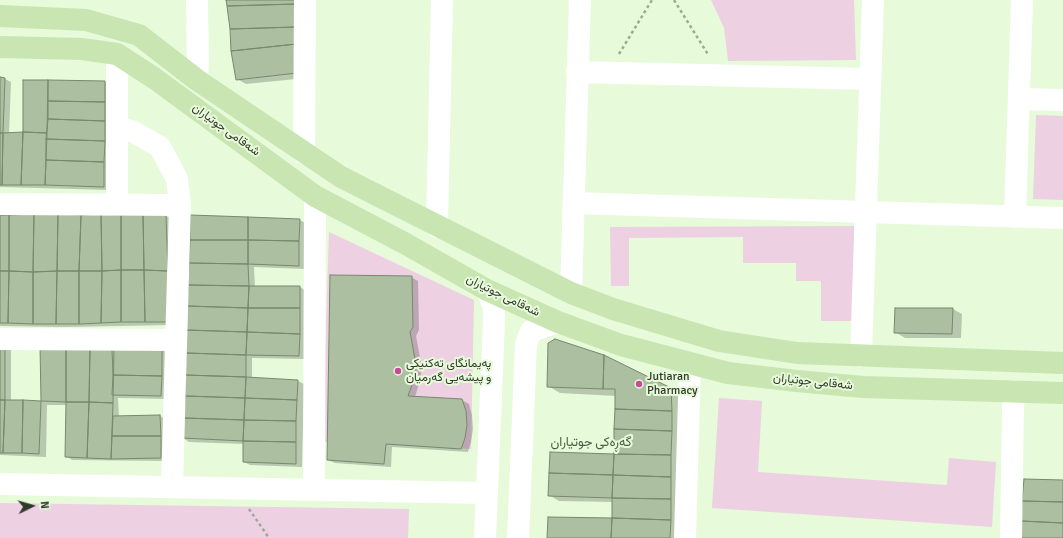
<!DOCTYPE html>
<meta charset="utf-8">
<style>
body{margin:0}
#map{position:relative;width:1063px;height:538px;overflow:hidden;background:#e7fada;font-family:Signika,sans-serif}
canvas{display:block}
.north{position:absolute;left:12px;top:486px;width:40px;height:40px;-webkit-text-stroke:3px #e7fada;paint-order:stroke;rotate:85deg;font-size:11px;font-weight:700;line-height:16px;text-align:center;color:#31392c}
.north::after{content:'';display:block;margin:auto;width:14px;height:18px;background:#31392c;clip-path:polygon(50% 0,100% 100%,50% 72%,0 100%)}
</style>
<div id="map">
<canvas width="1063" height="538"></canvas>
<div class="north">N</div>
</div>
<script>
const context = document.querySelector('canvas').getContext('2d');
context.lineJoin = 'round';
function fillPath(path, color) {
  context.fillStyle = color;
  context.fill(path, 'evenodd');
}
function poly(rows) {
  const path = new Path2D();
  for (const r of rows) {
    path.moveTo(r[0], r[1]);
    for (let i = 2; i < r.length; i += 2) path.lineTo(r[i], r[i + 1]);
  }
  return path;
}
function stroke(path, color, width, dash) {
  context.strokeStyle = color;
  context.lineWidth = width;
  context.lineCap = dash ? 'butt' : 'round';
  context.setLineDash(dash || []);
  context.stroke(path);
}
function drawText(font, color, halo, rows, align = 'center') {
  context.font = font + ' Signika,Vazirmatn,sans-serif';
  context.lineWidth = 4;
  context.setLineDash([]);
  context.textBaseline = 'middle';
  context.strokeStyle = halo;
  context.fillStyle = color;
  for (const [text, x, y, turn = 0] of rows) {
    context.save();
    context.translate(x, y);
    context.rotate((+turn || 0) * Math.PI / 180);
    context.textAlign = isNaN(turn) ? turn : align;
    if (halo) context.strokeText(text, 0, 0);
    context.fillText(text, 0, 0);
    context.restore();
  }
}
const green = poly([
 [711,0,854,0,856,60,728,61,724,28],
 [1036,115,1063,116,1063,200,1033,199],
 [854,226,855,321,821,321,821,281,796,281,796,263,743,263,743,237,629,238,629,286,611,286,610,227],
 [329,232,474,300,471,449,386,444,322,442],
 [719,398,762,401,758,472,947,485,949,458,996,462,992,527,712,508],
 [0,503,409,509,408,538,0,538]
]);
const shadow = poly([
 [227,0,306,51,306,78,246,84,237,79],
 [0,78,5,79,11,82,9,134,24,133,24,81,105,82,111,85,110,190,0,187],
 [0,216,166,216,172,219,173,325,63,327,0,326],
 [191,216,299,220,306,223,305,269,254,267,255,287,300,287,306,291,305,359,252,358,252,379,298,381,304,384,302,467,250,465,244,462,244,444,189,442,183,438],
 [411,277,418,281,419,330,416,336,421,363,421,377,415,397,462,400,469,404,472,415,473,429,471,442,468,452,392,447,391,467,335,463,328,460],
 [953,309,962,314,961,338,905,338,895,332],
 [41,346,162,349,168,353,168,399,118,398,119,416,160,416,167,420,167,461,72,460,66,456,67,405,47,405,46,457,0,455,0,347,5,347,11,350,11,401,42,402],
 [548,386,671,389,681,394,676,538,548,538,613,519,613,502,559,501,549,495,615,455,616,396,560,393]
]);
const building = poly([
 [226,0,296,0,296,4,227,6,226,0],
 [296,4,296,27,230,29,227,6,296,4],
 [296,27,296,44,231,51,230,29,296,27],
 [297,44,297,73,236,80,231,51,297,44],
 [0,77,5,78,3,133,0,133,0,77],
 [23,80,48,80,47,133,23,132,23,80],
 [48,80,105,81,105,102,48,101,48,80],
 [48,101,105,102,105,121,48,119,48,101],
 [48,119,105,121,105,141,46,139,48,119],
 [23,132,47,133,45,185,21,185,23,132],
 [23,132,21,185,2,185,3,133,23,132],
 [0,133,3,133,2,185,0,185,0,133],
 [46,139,105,141,104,162,46,160,46,139],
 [46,160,104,162,104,187,45,185,46,160],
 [34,214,58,214,57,271,33,272,34,214],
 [34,214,33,272,9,271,9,215,34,214],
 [58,214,81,215,79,271,57,271,58,214],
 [101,214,121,215,121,270,102,271,101,214],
 [101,214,102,271,79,271,81,215,101,214],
 [0,215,9,215,9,271,0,271,0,215],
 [121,215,143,215,144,270,121,270,121,215],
 [143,215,166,215,168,271,144,270,143,215],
 [190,215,248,217,248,240,190,240,190,215],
 [248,217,300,219,299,241,248,240,248,217],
 [190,240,248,240,248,264,189,263,190,240],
 [248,240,299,241,299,266,248,264,248,240],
 [189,263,248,264,249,286,188,285,189,263],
 [121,270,144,270,145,322,121,322,121,270],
 [121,270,121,322,101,323,102,271,121,270],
 [144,270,168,271,167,322,145,322,144,270],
 [0,271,9,271,8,323,0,323,0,271],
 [9,271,33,272,33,324,8,323,9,271],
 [57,271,79,271,79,324,56,324,57,271],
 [57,271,56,324,33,324,33,272,57,271],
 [79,271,102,271,101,323,79,324,79,271],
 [330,275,412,276,413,327,410,332,415,359,415,373,412,385,408,396,462,399,466,411,467,425,465,438,461,449,386,444,384,464,327,460,330,275],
 [188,285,249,286,248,308,187,306,188,285],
 [249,286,300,286,300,308,248,308,249,286],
 [187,306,248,308,247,332,186,330,187,306],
 [248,308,300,308,300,334,247,332,248,308],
 [895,308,953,308,952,334,894,333,895,308],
 [186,330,247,332,246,355,186,353,186,330],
 [247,332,300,334,299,356,246,355,247,332],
 [555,339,604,355,603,389,547,387,548,343,555,339],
 [40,345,66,346,66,402,41,401,40,345],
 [0,346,5,346,5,400,0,400,0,346],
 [66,346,90,347,89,402,66,402,66,346],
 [90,347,114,348,113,403,89,402,90,347],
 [162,348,162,376,113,375,112,349,162,348],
 [186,353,246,355,246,377,185,375,186,353],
 [604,355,671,388,672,411,615,409,615,389,603,389,604,355],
 [113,375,162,376,161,396,112,395,113,375],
 [185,375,246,377,245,398,185,396,185,375],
 [246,377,298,380,297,400,245,398,246,377],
 [185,396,245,398,244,420,184,418,185,396],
 [245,398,297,400,296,421,244,420,245,398],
 [0,400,5,400,3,453,0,453,0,400],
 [5,400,23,400,22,453,3,453,5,400],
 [23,400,41,401,39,454,22,453,23,400],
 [66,402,89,402,87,458,65,457,66,402],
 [89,402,113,403,111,459,87,458,89,402],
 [615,409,672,411,672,431,614,429,615,409],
 [160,415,161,436,112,436,113,416,160,415],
 [184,418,244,420,243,441,182,438,184,418],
 [244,420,296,421,296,442,243,441,244,420],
 [614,429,672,431,671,455,614,454,614,429],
 [112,436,161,436,161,458,111,459,112,436],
 [243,441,296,442,296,464,243,462,243,441],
 [550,452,614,454,613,475,549,473,550,452],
 [614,454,671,455,671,477,613,475,614,454],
 [549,473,613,475,612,498,548,496,549,473],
 [613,475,671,477,671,499,612,498,613,475],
 [1024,479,1063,480,1063,502,1022,501,1024,479],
 [612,498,671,499,671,520,612,518,612,498],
 [1022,501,1063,502,1063,523,1021,521,1022,501],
 [548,517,612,518,611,538,547,538,548,517],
 [612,518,671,520,670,538,611,538,612,518],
 [1021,521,1063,523,1063,538,1018,538,1021,521]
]);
const path = poly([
 [674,0,709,56],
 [619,54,652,0],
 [249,509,269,538]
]);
const minor = poly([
 [197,0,198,60,197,80],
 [577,72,870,79],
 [1019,99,1063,100],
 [117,126,134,132,160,147,177,179,180,205,172,487],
 [304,153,305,0],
 [573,203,1063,218],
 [0,204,180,205],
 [117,204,117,54],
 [1015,217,1022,0],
 [437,227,442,0],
 [571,293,580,0],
 [0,339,176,340],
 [861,356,873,0],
 [0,484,487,493],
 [314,490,315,196],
 [485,538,494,321,494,307,487,290],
 [518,538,526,344,531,331,558,322],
 [685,538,690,363],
 [1011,538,1013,406,1015,391]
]);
const major = poly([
 [0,16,86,20,139,35,197,80,341,177,571,293,613,309,719,341,797,353,1063,363],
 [0,47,82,49,117,54,154,78,315,196,406,244,487,290,558,322,621,345,728,373,797,381,863,387,1063,393]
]);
const markers = [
 [398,371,4,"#c34ba0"],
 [639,384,4,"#c34ba0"]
];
const streetNames = [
 ["شەقامی جوتیاران",226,130,36],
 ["شەقامی جوتیاران",503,296,26],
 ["شەقامی جوتیاران",813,382,6]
];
const poiNames = [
 ["پەیمانگای تەکنیکی",406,364],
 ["و پیشەیی گەرمیان",406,378],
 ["Jutiaran",647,377],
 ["Pharmacy",647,391]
];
const neighbourhoodNames = [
 ["گەڕەکی جوتیاران",591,443]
];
fillPath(green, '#edd0e2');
fillPath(shadow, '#0003');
fillPath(building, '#adbfa1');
stroke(building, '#77886c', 1);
stroke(path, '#9dab93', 2.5, [3, 3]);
stroke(minor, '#fff', 22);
stroke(major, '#c8e5b2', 22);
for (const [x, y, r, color] of markers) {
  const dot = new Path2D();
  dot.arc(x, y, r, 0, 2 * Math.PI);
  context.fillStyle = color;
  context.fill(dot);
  stroke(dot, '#e7fada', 1.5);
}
drawText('12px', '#31392c', '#e7fada', streetNames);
drawText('12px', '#31392c', '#e7fada', poiNames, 'left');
drawText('13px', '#4e5e43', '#e7fada', neighbourhoodNames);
</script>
